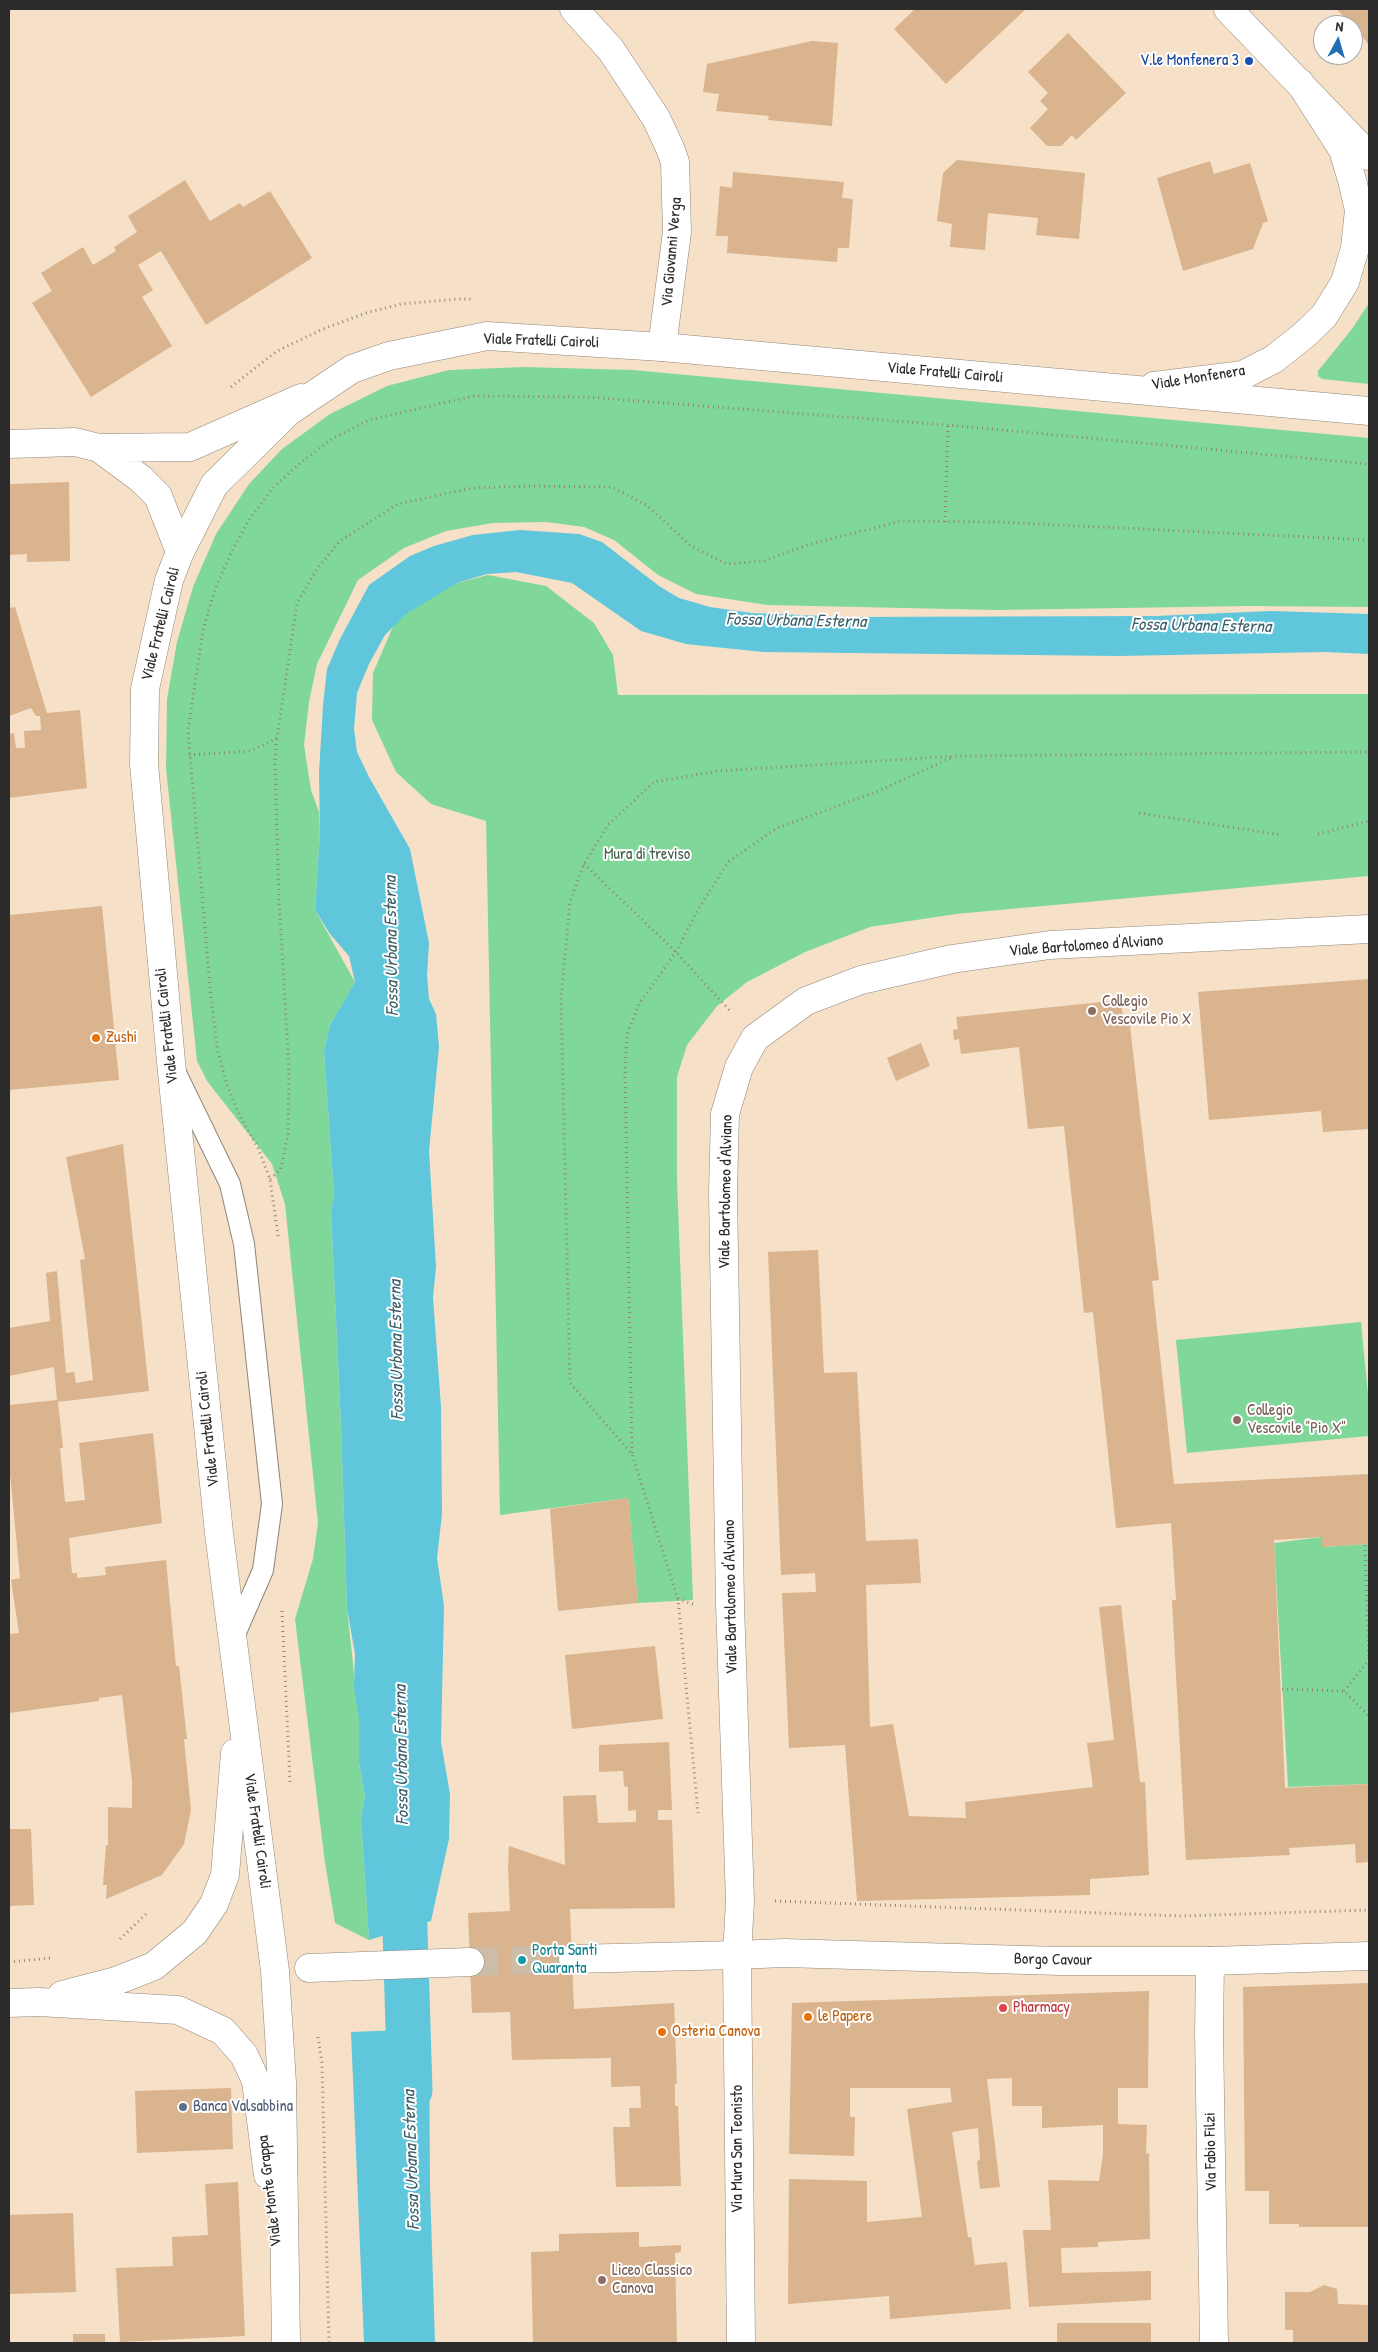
<!DOCTYPE html>
<style>
body{margin:0}
#map{position:relative;width:1378px;height:2352px;overflow:hidden;background:#f6e0c7;font-family:"Patrick Hand",sans-serif}
canvas{display:block}
.frame{position:absolute;inset:0;border:10px solid #2b2b2b;pointer-events:none}
.north{position:absolute;left:1313px;top:15px;width:50px;height:50px;box-sizing:border-box;background:#fff;border:1px solid #aaa;border-radius:50%;rotate:6deg;font-size:14px;font-weight:700;line-height:20px;text-align:center;color:#2b2b2b}
.north::after{content:'';display:block;margin:auto;width:18px;height:22px;background:#1f6fb2;clip-path:polygon(50% 0,100% 100%,50% 72%,0 100%)}
</style>
<div id="map">
<canvas width="1378" height="2352"></canvas>
<div class="frame"></div>
<div class="north">N</div>
</div>
<script>
const context = document.querySelector('canvas').getContext('2d');
context.lineJoin = 'round';
function fillPath(path, color) {
  context.fillStyle = color;
  context.fill(path, 'evenodd');
}
function poly(rows) {
  const path = new Path2D();
  for (const r of rows) {
    path.moveTo(r[0], r[1]);
    for (let i = 2; i < r.length; i += 2) path.lineTo(r[i], r[i + 1]);
  }
  return path;
}
function stroke(path, color, width, dash) {
  context.strokeStyle = color;
  context.lineWidth = width;
  context.lineCap = dash ? 'butt' : 'round';
  context.setLineDash(dash || []);
  context.stroke(path);
}
function drawText(font, color, halo, rows, align = 'center') {
  context.font = font + ' "Patrick Hand",sans-serif';
  context.lineWidth = 4;
  context.setLineDash([]);
  context.textBaseline = 'middle';
  context.strokeStyle = halo;
  context.fillStyle = color;
  for (const [text, x, y, turn = 0] of rows) {
    context.save();
    context.translate(x, y);
    context.rotate((+turn || 0) * Math.PI / 180);
    context.textAlign = isNaN(turn) ? turn : align;
    if (halo) context.strokeText(text, 0, 0);
    context.fillText(text, 0, 0);
    context.restore();
  }
}
const green = poly([
 [1369,303,1369,384,1322,379,1318,376,1318,371,1352,329],
 [524,367,633,370,1369,438,1369,607,1249,606,996,610,767,605,696,594,658,575,614,540,584,527,546,522,493,523,446,531,404,548,358,580,317,664,309,702,304,745,311,790,319,812,320,832,315,910,355,982,330,1025,324,1051,334,1195,331,1212,341,1426,347,1608,359,1719,359,1763,365,1797,361,1818,369,1940,335,1923,325,1863,295,1619,313,1559,318,1523,285,1204,272,1164,207,1081,197,1061,166,769,167,699,177,642,193,587,216,534,249,484,282,449,330,414,387,386,449,370],
 [488,575,546,586,594,623,613,655,618,695,1369,694,1369,876,956,914,870,927,805,952,747,982,717,1006,687,1045,677,1077,677,1180,693,1600,638,1603,628,1498,500,1515,486,821,431,804,396,772,372,720,373,673,394,624,435,589],
 [1361,1322,1369,1405,1369,1436,1187,1453,1176,1340],
 [1322,1537,1322,1547,1369,1544,1369,1784,1288,1787,1274,1543]
]);
const water = poly([
 [520,530,579,534,602,542,659,586,679,598,710,607,752,613,847,617,1155,616,1271,611,1369,614,1369,654,1325,652,1119,656,763,652,686,644,641,631,572,583,516,572,487,574,457,583,406,614,385,635,369,664,357,693,354,729,357,752,369,777,410,849,429,943,427,975,429,999,436,1014,439,1047,429,1151,436,1267,433,1297,441,1407,442,1514,437,1558,444,1606,441,1742,450,1794,449,1839,431,1921,369,1940,361,1818,365,1797,359,1763,359,1719,354,1688,355,1654,347,1608,341,1426,331,1212,334,1195,324,1051,330,1025,355,982,349,956,330,934,315,910,320,832,319,773,323,705,327,669,340,639,369,585,410,556,434,546,473,535],
 [429,2029,430,2186,435,2343,364,2343,351,2032]
]);
const canal = poly([
 [403,1867,410,2090]
]);
const building = poly([
 [915,9,1026,9,946,84,894,29],
 [1336,9,1369,9,1369,45,1353,25],
 [1068,33,1126,93,1076,140,1072,135,1061,146,1047,146,1030,128,1048,109,1040,101,1048,93,1028,72],
 [812,41,838,43,832,126,768,120,769,116,716,111,719,94,703,92,707,64],
 [957,160,1085,173,1079,239,1036,235,1038,218,988,213,985,250,950,247,952,224,937,221,943,173],
 [1210,161,1214,174,1250,163,1268,221,1263,223,1253,249,1183,271,1157,178],
 [733,172,844,182,842,198,853,199,849,248,838,248,837,262,727,253,728,236,716,236,720,186,732,188],
 [185,180,210,221,240,203,243,207,270,191,312,258,206,325,161,251,138,265,153,290,142,297,172,346,91,397,32,303,52,291,41,273,83,247,93,265,116,251,114,247,137,232,128,216],
 [69,482,70,561,27,562,27,554,9,555,9,484],
 [15,607,47,713,80,710,87,788,9,798,9,734,14,733,16,748,25,748,24,731,41,730,40,716,36,716,31,708,9,716,9,608],
 [102,906,119,1080,9,1090,9,915],
 [1369,979,1369,1129,1323,1132,1321,1111,1209,1120,1198,992],
 [1121,1000,1123,1018,1129,1017,1159,1280,1152,1281,1174,1484,1369,1474,1369,1544,1322,1547,1322,1537,1274,1540,1285,1788,1369,1784,1369,1862,1356,1863,1355,1844,1289,1848,1290,1855,1186,1860,1172,1600,1176,1600,1171,1523,1116,1528,1093,1312,1084,1313,1064,1126,1028,1129,1019,1047,961,1054,959,1039,954,1040,953,1030,958,1029,956,1017],
 [921,1043,930,1066,896,1081,887,1058],
 [123,1144,149,1391,58,1402,63,1448,60,1448,65,1502,85,1500,79,1443,153,1433,162,1523,69,1538,72,1573,77,1573,77,1578,106,1575,105,1567,166,1560,176,1666,179,1666,187,1739,184,1739,191,1810,184,1844,162,1875,106,1899,107,1885,103,1885,106,1845,108,1845,108,1807,132,1808,132,1781,122,1695,99,1698,99,1701,9,1713,9,1634,19,1633,11,1580,20,1578,9,1463,9,1405,57,1400,54,1367,9,1376,9,1328,50,1321,46,1273,57,1271,66,1373,74,1372,76,1383,93,1380,80,1260,85,1259,66,1157],
 [818,1250,824,1373,857,1372,866,1541,918,1539,921,1583,866,1585,870,1727,893,1724,909,1816,966,1818,965,1802,1093,1787,1087,1743,1114,1740,1099,1607,1121,1605,1140,1782,1145,1782,1149,1875,1090,1879,1090,1895,857,1901,845,1745,789,1748,782,1593,816,1592,815,1573,781,1575,768,1252],
 [628,1498,638,1603,558,1611,550,1509],
 [655,1646,663,1719,572,1729,565,1655],
 [669,1742,672,1810,658,1810,658,1820,672,1820,675,1908,570,1909,574,2009,674,2003,677,2084,675,2083,675,2106,678,2106,681,2186,616,2187,613,2127,630,2127,629,2108,641,2108,640,2086,611,2087,611,2058,512,2060,510,2012,472,2013,468,1913,510,1911,508,1868,509,1846,565,1865,563,1796,596,1795,598,1823,636,1822,636,1810,628,1811,628,1787,624,1786,623,1771,599,1772,599,1745],
 [9,1829,31,1829,34,1905,9,1906],
 [1369,1983,1369,2227,1299,2227,1299,2224,1269,2224,1269,2191,1245,2191,1243,1987],
 [1149,1991,1148,2088,1118,2088,1118,2124,1147,2125,1146,2154,1149,2153,1150,2239,1098,2242,1098,2247,1061,2248,1062,2273,1151,2271,1151,2300,1029,2307,1023,2230,1051,2230,1048,2180,1099,2181,1103,2154,1103,2125,1042,2128,1042,2106,1012,2106,1012,2078,987,2079,1000,2187,980,2189,977,2161,980,2160,978,2128,952,2132,968,2237,971,2237,975,2265,1007,2262,1011,2309,890,2319,889,2296,788,2304,789,2179,867,2181,867,2222,922,2217,907,2109,952,2102,950,2088,850,2088,850,2117,855,2117,854,2156,789,2154,792,2003],
 [231,2088,233,2149,137,2153,135,2091],
 [238,2182,245,2336,120,2342,116,2268,173,2266,172,2237,208,2235,205,2184],
 [73,2213,76,2292,9,2294,9,2215],
 [639,2232,639,2247,681,2245,681,2252,675,2253,677,2343,533,2343,531,2252,559,2251,559,2234],
 [1324,2285,1337,2289,1338,2304,1369,2305,1369,2343,1293,2343,1293,2330,1285,2330,1285,2292,1310,2292],
 [1057,2323,1151,2323,1151,2343,1057,2343],
 [73,2334,105,2334,105,2343,73,2343]
]);
const pedestrianTunnel = poly([
 [470,1962,573,1959]
]);
const path = poly([
 [231,387,277,351,323,329,366,313,401,304,458,299,473,299],
 [945,522,948,425],
 [189,755,251,751,277,738,297,603,317,569,340,541,398,504,472,488,533,486,612,487,648,506,691,546,727,564,764,561,810,544,902,521,998,522,1369,540],
 [1139,813,1282,835],
 [1318,834,1369,821],
 [584,864,676,952,731,1012],
 [270,1179,281,1169,288,1134,289,1071,279,899,275,762,277,738],
 [278,1236,270,1179,258,1148,239,1114,227,1085,218,1052,211,999,188,731,203,630,215,589,231,553,248,521,273,488,300,463,332,439,369,420,474,396,587,397,948,425,1369,464],
 [632,1453,625,1070,627,1035,639,1004,676,952,696,913,728,862,777,828,876,792,953,757],
 [1365,1545,1369,1659],
 [678,1599,632,1454,570,1383,561,998,570,902,584,864,608,825,654,782,718,771,955,756,1369,752],
 [693,1604,678,1599,698,1813],
 [282,1611,290,1782],
 [1282,1689,1344,1691,1369,1716],
 [1344,1691,1369,1660],
 [775,1901,1181,1916,1369,1910],
 [120,1939,146,1914],
 [9,1962,51,1958],
 [318,2037,322,2063,329,2343]
]);
const service = poly([
 [177,1075,230,1184,244,1244,272,1504,263,1570,233,1639]
]);
const pedestrian = poly([
 [573,1959,737,1955],
 [309,1968,470,1962]
]);
const minor = poly([
 [574,9,611,50,656,118,670,148,675,162,677,232,662,347],
 [9,444,75,442,99,448,190,447,301,398],
 [99,448,141,479,158,496,180,552],
 [737,1955,741,2343],
 [1210,1961,1209,2033,1214,2343]
]);
const tertiary = poly([
 [1228,9,1369,156],
 [1154,386,1243,375,1274,359,1303,336,1324,316,1345,282,1355,248,1359,210,1352,180,1343,150,1300,83],
 [1369,929,1050,945,952,959,861,980,806,1001,755,1038,739,1067,725,1114,723,1193,730,1604,740,1901,737,1955,784,1953,1060,1961,1210,1961,1369,1956]
]);
const primary = poly([
 [62,1995,116,1981,154,1966,195,1932,214,1904,225,1875,235,1753],
 [9,2003,39,2002,178,2010,223,2031,244,2055,256,2081,268,2175],
 [286,2343,282,2083,275,1971,219,1533,171,1062,144,764,145,689,169,580,180,552,214,485,288,412,352,369,389,356,487,336,662,347,1369,411]
]);
const markers = [
 [1249,61,5,"#1a4fb4"],
 [1092,1011,5,"#8d6e63"],
 [96,1038,5,"#e8710a"],
 [1237,1420,5,"#8d6e63"],
 [522,1960,5,"#0f9aa8"],
 [1003,2008,5,"#e0444e"],
 [808,2017,5,"#e8710a"],
 [662,2032,5,"#e8710a"],
 [183,2107,5,"#5c6f8a"],
 [602,2280,5,"#8d6e63"]
];
const transitNames = [
 ["V.le Monfenera 3",1239,61]
];
const streetNames = [
 ["Via Giovanni Verga",672,252,-85],
 ["Viale Fratelli Cairoli",541,341,2],
 ["Viale Fratelli Cairoli",945,373,5],
 ["Viale Monfenera",1198,378,-9],
 ["Viale Fratelli Cairoli",161,624,-76],
 ["Viale Bartolomeo d'Alviano",1086,946,-4],
 ["Viale Fratelli Cairoli",167,1026,-96],
 ["Viale Bartolomeo d'Alviano",726,1192,-89],
 ["Viale Fratelli Cairoli",208,1429,-96],
 ["Viale Bartolomeo d'Alviano",731,1597,-91],
 ["Viale Fratelli Cairoli",257,1831,82],
 ["Borgo Cavour",1053,1960,1],
 ["Via Mura San Teonisto",738,2149,-90],
 ["Via Fabio Filzi",1211,2152,-91],
 ["Viale Monte Grappa",270,2191,-97]
];
const parkNames = [
 ["Mura di treviso",647,855]
];
const educationNames = [
 ["Collegio",1102,1002],
 ["Vescovile Pio X",1102,1020],
 ["Collegio",1247,1411],
 ["Vescovile \"Pio X\"",1247,1429],
 ["Liceo Classico",612,2271],
 ["Canova",612,2289]
];
const foodNames = [
 ["Zushi",106,1038],
 ["le Papere",818,2017],
 ["Osteria Canova",672,2032]
];
const cultureNames = [
 ["Porta Santi",532,1951],
 ["Quaranta",532,1969]
];
const healthNames = [
 ["Pharmacy",1013,2008]
];
const serviceNames = [
 ["Banca Valsabbina",193,2107]
];
const waterNames = [
 ["Fossa Urbana Esterna",796,621,1],
 ["Fossa Urbana Esterna",1201,626,1],
 ["Fossa Urbana Esterna",392,946,-91],
 ["Fossa Urbana Esterna",397,1350,-91],
 ["Fossa Urbana Esterna",402,1755,-91],
 ["Fossa Urbana Esterna",412,2160,-92]
];
fillPath(green, '#80d79a');
fillPath(water, '#5fc6dc');
stroke(canal, '#5fc6dc', 45);
fillPath(building, '#d9b48e');
stroke(pedestrianTunnel, '#cdbca8', 28, [28, 14]);
stroke(service, '#908679', 22);
stroke(pedestrian, '#908679', 29);
stroke(minor, '#908679', 29);
stroke(tertiary, '#908679', 29);
stroke(primary, '#908679', 29);
stroke(path, '#908679', 3, [1, 4]);
stroke(service, '#fff', 20);
stroke(pedestrian, '#fff', 28);
stroke(minor, '#fff', 28);
stroke(tertiary, '#fff', 28);
stroke(primary, '#fff', 28);
for (const [x, y, r, color] of markers) {
  const dot = new Path2D();
  dot.arc(x, y, r, 0, 2 * Math.PI);
  context.fillStyle = color;
  context.fill(dot);
  stroke(dot, '#fff', 2);
}
drawText('16px', '#164399', '#fff', transitNames, 'right');
drawText('16px', '#2b2b2b', '#fff', streetNames);
drawText('16px', '#445f4c', '#fff', parkNames);
drawText('16px', '#785e54', '#fff', educationNames, 'left');
drawText('16px', '#c56008', '#fff', foodNames, 'left');
drawText('16px', '#0d838f', '#fff', cultureNames, 'left');
drawText('16px', '#be3a42', '#fff', healthNames, 'left');
drawText('16px', '#4e5e75', '#fff', serviceNames, 'left');
drawText('italic 18px', '#3d6169', '#fff', waterNames);
</script>
